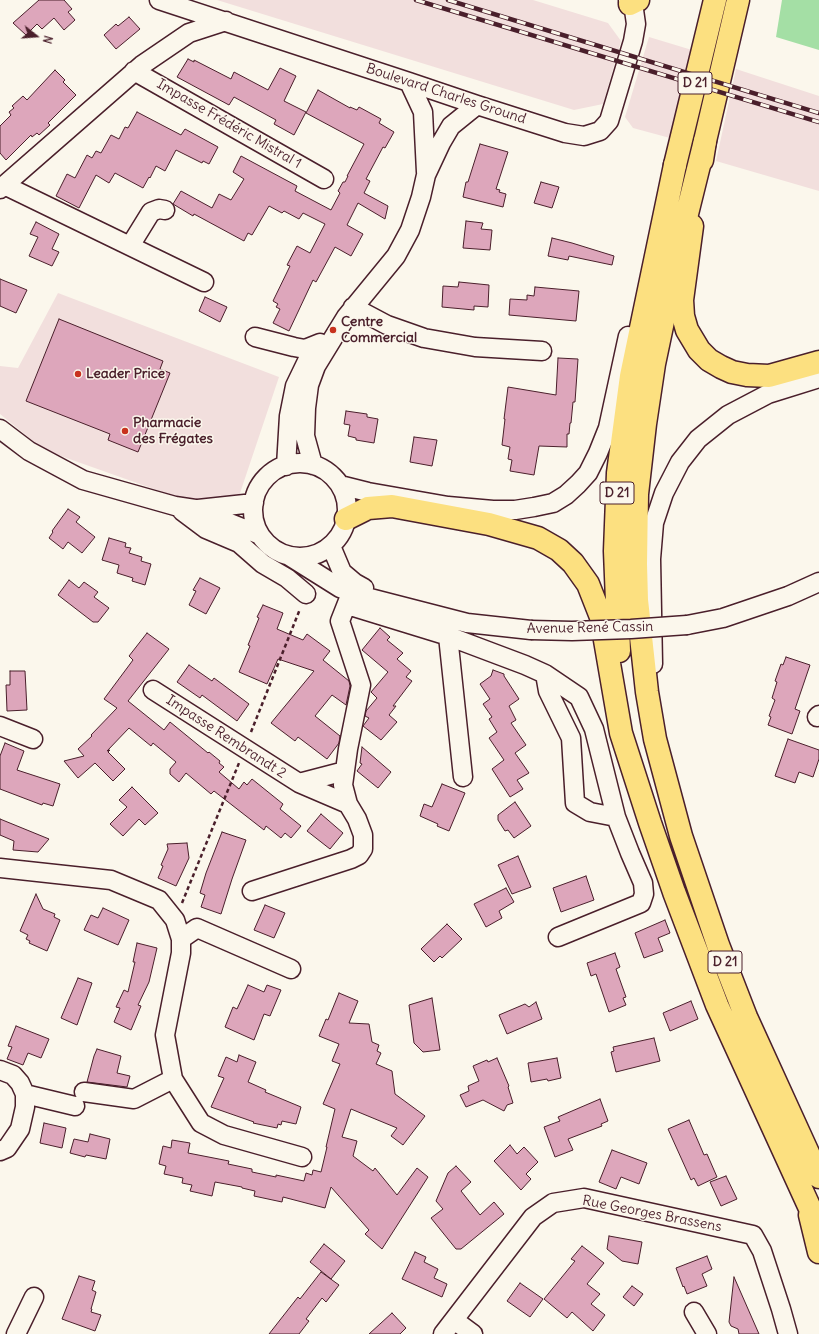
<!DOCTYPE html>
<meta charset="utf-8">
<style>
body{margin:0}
#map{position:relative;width:819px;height:1334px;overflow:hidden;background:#fbf7ec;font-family:Delius,sans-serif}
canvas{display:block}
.north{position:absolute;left:16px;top:16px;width:40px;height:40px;-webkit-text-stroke:3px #fbf7ec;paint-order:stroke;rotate:107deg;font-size:11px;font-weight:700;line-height:16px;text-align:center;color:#4a1f2b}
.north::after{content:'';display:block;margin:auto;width:14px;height:18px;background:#4a1f2b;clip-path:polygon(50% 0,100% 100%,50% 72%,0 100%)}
</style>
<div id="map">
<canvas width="819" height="1334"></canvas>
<div class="north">N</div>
</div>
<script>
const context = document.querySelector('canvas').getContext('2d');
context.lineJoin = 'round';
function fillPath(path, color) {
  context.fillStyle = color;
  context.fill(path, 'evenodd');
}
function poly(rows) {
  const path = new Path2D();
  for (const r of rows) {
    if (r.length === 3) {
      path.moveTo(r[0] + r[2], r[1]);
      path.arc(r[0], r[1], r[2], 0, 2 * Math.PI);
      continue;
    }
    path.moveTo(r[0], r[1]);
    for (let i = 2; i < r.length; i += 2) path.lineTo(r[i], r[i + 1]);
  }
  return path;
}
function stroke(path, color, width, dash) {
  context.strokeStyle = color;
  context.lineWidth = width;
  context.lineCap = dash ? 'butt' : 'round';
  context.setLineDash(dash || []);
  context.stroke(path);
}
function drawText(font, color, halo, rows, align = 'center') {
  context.font = font + ' Delius,sans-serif';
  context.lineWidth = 3;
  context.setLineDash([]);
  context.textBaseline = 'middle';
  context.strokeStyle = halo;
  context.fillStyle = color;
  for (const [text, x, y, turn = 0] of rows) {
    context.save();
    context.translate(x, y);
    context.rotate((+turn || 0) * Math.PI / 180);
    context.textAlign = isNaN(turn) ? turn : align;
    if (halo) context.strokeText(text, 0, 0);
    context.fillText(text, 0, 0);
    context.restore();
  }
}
const built = poly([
 [217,0,533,0,608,23,621,41,603,104,574,110],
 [649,37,692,50,670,138,633,128,625,117],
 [736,69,819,96,819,191,716,161],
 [58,293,279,377,236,505,185,500,44,450,0,414,0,366,18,368]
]);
const green = poly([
 [782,0,819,0,819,50,776,37]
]);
const building = poly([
 [39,0,64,0,72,9,68,12,75,20,64,30,54,18,42,29,37,24,26,35,13,23,39,0],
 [129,17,140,29,116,49,104,35,116,24,118,26,129,17],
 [188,59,194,62,194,60,231,79,234,72,268,90,280,68,296,76,284,101,306,112,294,135,274,124,276,120,234,97,229,105,177,77,188,59],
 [55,70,65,80,63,82,76,95,48,123,50,125,39,135,37,133,32,137,31,135,6,160,0,153,0,126,11,115,9,112,14,108,12,106,23,96,27,100,55,70],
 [318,90,350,108,350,107,357,110,359,107,381,119,379,123,394,132,385,148,383,147,366,179,370,181,364,193,388,206,385,219,358,203,347,225,363,234,351,256,335,247,316,282,313,280,289,331,273,323,280,309,276,307,278,304,273,301,290,266,287,265,297,246,310,253,325,224,303,213,299,219,284,211,282,213,269,206,252,235,248,233,244,241,194,214,193,216,173,204,181,191,212,208,219,194,231,200,244,179,233,172,241,156,297,186,295,191,331,210,340,193,338,191,343,182,345,182,348,176,347,176,364,144,306,113,318,90],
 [137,112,181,135,185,129,218,147,209,164,203,161,202,163,176,150,165,171,156,166,150,178,149,177,143,188,115,173,109,183,96,175,79,208,56,196,67,174,75,178,87,155,92,158,96,151,101,153,111,135,119,139,125,127,128,128,137,112],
 [480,144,508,152,496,189,500,190,499,192,506,194,503,207,463,197,466,182,468,182,480,144],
 [541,182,559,187,552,208,534,203,541,182],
 [466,221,483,223,481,229,492,230,490,250,463,248,466,221],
 [36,222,59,234,52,249,59,252,52,266,29,256,38,237,30,234,36,222],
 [552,238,572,243,614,256,612,265,569,256,568,260,548,256,552,238],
 [0,279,27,290,16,313,0,306,0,279],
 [459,282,489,285,488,307,474,306,474,310,442,307,443,286,458,287,459,282],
 [535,287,579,291,576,321,509,315,510,299,527,300,527,295,534,296,535,287],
 [205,297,227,307,220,322,199,311,205,297],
 [59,319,163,361,160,369,170,373,138,452,108,440,110,434,26,401,59,319],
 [558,358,578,359,575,402,573,402,571,423,570,423,569,434,567,434,567,447,539,446,534,475,510,471,512,460,508,459,510,447,502,445,505,419,504,419,508,387,556,395,558,358],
 [346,411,367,414,367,417,378,419,374,443,356,440,356,438,348,436,350,425,344,424,346,411],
 [414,437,437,440,432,466,410,462,414,437],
 [68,509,80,517,76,522,95,537,82,553,68,542,63,549,49,538,53,532,52,531,68,509],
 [109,538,126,543,125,547,131,548,129,553,142,557,141,561,151,564,145,585,132,581,133,578,117,573,119,565,102,560,109,538],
 [200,578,220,588,206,614,189,605,196,591,193,590,200,578],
 [69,580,79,588,84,582,98,592,94,597,109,608,98,622,93,622,58,595,69,580],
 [263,605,283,613,277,629,303,640,307,634,330,651,323,660,349,681,350,686,346,705,332,695,315,716,340,736,339,743,327,759,298,737,295,741,271,723,314,671,278,659,267,684,239,672,250,646,248,645,259,618,257,617,263,605],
 [380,628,390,637,387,640,403,653,397,659,411,671,406,677,412,681,393,706,396,706,389,715,397,722,381,740,363,726,369,718,365,716,366,711,377,698,371,692,388,672,362,650,380,628],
 [147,633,169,649,128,701,164,730,170,722,208,753,209,752,220,761,219,763,224,767,219,772,239,789,244,782,247,785,252,779,283,804,280,809,301,826,291,838,285,833,281,838,266,826,264,830,214,791,211,794,186,773,179,782,170,774,170,769,176,762,153,743,151,746,129,728,107,751,110,750,108,752,125,769,113,781,95,763,78,778,64,761,84,756,78,749,92,736,91,735,117,708,104,699,133,660,129,656,147,633],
 [786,657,810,665,795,709,800,711,792,734,768,725,771,717,769,716,775,700,772,698,777,682,775,681,781,664,783,665,786,657],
 [189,665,212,681,214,678,249,704,237,721,202,695,200,698,177,682,189,665],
 [493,670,504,674,504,676,519,699,509,706,516,720,511,723,526,745,515,753,529,773,517,780,523,789,510,797,492,769,504,760,489,738,497,732,489,719,492,717,483,704,490,699,480,684,491,676,493,670],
 [10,671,25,671,27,710,7,711,6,685,10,685,10,671],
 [788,739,819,750,819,759,813,777,799,772,795,783,775,776,788,739],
 [5,743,24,751,17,770,60,784,53,806,43,803,42,805,0,789,0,756,5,743],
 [362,747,391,772,378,788,357,771,362,764,360,763,362,747],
 [442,784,465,793,449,831,437,826,438,824,420,816,424,804,432,807,442,784],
 [132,787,158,813,145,825,139,819,123,836,110,824,127,807,119,800,132,787],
 [515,802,531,826,514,838,508,830,505,831,498,820,498,815,515,802],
 [321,814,343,833,330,849,307,831,321,814],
 [0,819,49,839,38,852,13,850,14,841,0,835,0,819],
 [222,832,246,840,232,879,221,914,201,907,205,895,200,893,206,873,222,832],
 [187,843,189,858,176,886,158,878,163,866,161,865,168,849,167,844,187,843],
 [518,856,531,887,512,894,498,865,518,856],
 [586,876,594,900,561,912,553,888,586,876],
 [506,888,514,902,499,911,502,918,486,927,474,904,506,888],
 [36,894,43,909,55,914,54,917,60,920,47,951,29,943,30,941,26,939,28,935,20,931,36,894],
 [265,905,285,913,274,938,254,930,265,905],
 [103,908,129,920,118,945,84,930,91,915,98,918,103,908],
 [665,920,670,933,658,938,663,951,644,958,635,933,665,920],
 [447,924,462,939,442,958,440,956,434,962,421,949,447,924],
 [137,943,157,948,149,982,138,1005,141,1006,131,1030,114,1022,120,1008,116,1007,124,990,128,992,135,962,133,962,137,943],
 [615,953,620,967,616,969,626,997,623,998,626,1005,609,1012,596,974,591,976,587,963,615,953],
 [78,978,92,983,77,1025,61,1018,78,978],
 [248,985,264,992,267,985,281,990,270,1016,264,1014,254,1040,225,1027,233,1007,237,1009,248,985],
 [339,993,358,1001,349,1023,369,1024,372,1042,379,1045,377,1051,381,1053,376,1064,392,1071,395,1094,425,1116,403,1145,391,1136,397,1128,351,1109,342,1137,357,1141,353,1156,373,1171,375,1168,397,1195,417,1168,428,1177,382,1249,365,1234,369,1230,331,1187,325,1208,283,1197,282,1202,254,1196,255,1191,242,1188,242,1187,215,1182,212,1196,190,1191,192,1185,182,1183,183,1178,164,1174,166,1166,159,1164,163,1146,171,1148,172,1140,190,1143,188,1153,229,1161,228,1164,252,1169,252,1172,276,1177,276,1175,304,1181,306,1173,312,1175,313,1170,321,1172,327,1147,326,1147,335,1109,323,1104,340,1064,332,1061,339,1044,319,1036,326,1019,328,1020,339,993],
 [432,998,440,1050,423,1052,414,1043,409,1005,432,998],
 [691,1001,698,1019,670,1031,663,1013,691,1001],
 [536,1002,542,1019,507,1034,499,1015,525,1004,529,1007,536,1002],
 [16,1026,49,1039,41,1058,28,1053,23,1065,7,1059,12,1047,8,1046,16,1026],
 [654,1038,660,1061,616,1072,611,1052,614,1051,613,1047,654,1038],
 [97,1049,121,1056,117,1073,130,1076,127,1087,87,1082,94,1056,97,1049],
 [239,1055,256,1062,248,1082,266,1090,265,1092,301,1107,296,1124,282,1121,281,1125,278,1124,277,1128,253,1123,254,1122,211,1107,224,1078,218,1076,226,1057,237,1062,239,1055],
 [497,1058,509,1086,508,1087,513,1103,507,1105,504,1111,483,1100,466,1107,460,1095,469,1091,468,1086,479,1081,473,1066,487,1060,488,1062,497,1058],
 [557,1058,561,1078,548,1081,547,1079,531,1082,528,1063,557,1058],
 [600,1099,608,1121,601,1124,602,1126,568,1139,573,1150,555,1157,544,1127,560,1121,558,1117,600,1099],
 [689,1120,704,1155,707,1154,717,1177,698,1186,694,1178,691,1180,668,1129,689,1120],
 [44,1123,66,1128,62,1148,40,1143,44,1123],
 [90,1134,110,1139,106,1159,86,1155,85,1157,70,1153,74,1139,88,1142,90,1134],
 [510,1145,517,1154,524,1147,538,1162,526,1174,531,1179,521,1190,494,1161,510,1145],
 [612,1150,647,1163,639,1184,621,1177,616,1189,599,1182,612,1150],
 [456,1166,471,1182,461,1191,480,1215,494,1202,504,1214,461,1249,456,1249,431,1218,443,1209,436,1201,448,1173,456,1166],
 [726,1176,737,1199,721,1206,710,1182,726,1176],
 [609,1236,642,1242,638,1264,622,1261,607,1249,609,1236],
 [324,1244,345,1261,331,1279,310,1262,324,1244],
 [582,1246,604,1263,587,1284,600,1294,591,1304,605,1315,593,1331,572,1312,567,1318,544,1299,575,1261,571,1259,582,1246],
 [415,1252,426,1257,424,1262,438,1269,434,1278,447,1284,442,1297,402,1279,415,1252],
 [707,1256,712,1269,702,1274,707,1286,687,1294,684,1286,683,1287,676,1268,707,1256],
 [321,1272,339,1285,326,1302,322,1298,306,1319,309,1321,299,1334,269,1334,298,1297,300,1299,321,1272],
 [79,1276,95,1281,92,1290,96,1292,91,1309,92,1309,91,1312,101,1315,95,1331,62,1319,79,1276],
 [734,1277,759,1334,739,1334,738,1329,731,1326,729,1322,734,1277],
 [520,1283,543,1299,530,1317,507,1301,520,1283],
 [632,1286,643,1294,634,1306,623,1297,632,1286],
 [392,1313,406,1328,400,1334,369,1334,392,1313]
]);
const path = poly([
 [251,732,300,609],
 [182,903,239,763]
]);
const minor = poly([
 [159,0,409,82,477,105,565,133,584,136,600,131,609,121,633,41,636,24,634,10,628,0],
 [134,71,324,179],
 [409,82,423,112,426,172],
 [4,185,204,282],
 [0,189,142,65,189,33,226,21],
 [130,246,151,212,159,209,165,210],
 [353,307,387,325,424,338,475,347,542,351],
 [255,337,294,347,305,349,320,343],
 [0,429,29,451,83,480,175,506,195,509,260,535],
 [300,510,47],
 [313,465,305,436,306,408,309,385,316,366,346,317,396,256,410,230,421,197,426,175,441,143,451,126,477,105],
 [286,466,289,416,295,386,309,357],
 [340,485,368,492,448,506,493,510,515,510,534,507,553,503,566,495,578,484,588,473,598,453,608,428,628,336],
 [198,509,254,503],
 [182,511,206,529,239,543,263,564,287,578,306,594],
 [331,546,342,572,355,583,364,588],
 [289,556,340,588,366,597,467,623,531,630],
 [347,605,448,636,525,665,545,674,579,697,594,729,616,817,630,853,643,883,644,894,641,903,558,937],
 [687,625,723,618,788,596,819,582],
 [448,636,463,777],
 [653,664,651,559,654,523,664,493,680,462,698,439,728,415,768,394,819,378],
 [545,674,548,691,571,738,575,803,590,812,616,817],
 [153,690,299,783,348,804],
 [817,717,819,715],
 [0,726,33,739],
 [299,783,345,771],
 [0,868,111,880,159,900,175,920,181,939,181,953,165,1035,173,1079,201,1123,224,1135,302,1157],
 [252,891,351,859,359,855,363,849,363,835,357,819,348,804,343,785,348,749,361,685,340,621,355,583],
 [181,939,197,928,291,969],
 [0,1070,13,1075,20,1083,25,1094,25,1107,20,1129,7,1148,0,1151],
 [84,1092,134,1099,173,1079],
 [25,1094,75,1106],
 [694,1312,707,1334],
 [454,1320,473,1334],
 [16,1334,34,1297],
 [443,1334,533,1217,553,1203,584,1198,753,1235,762,1251,781,1309,788,1334]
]);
const major = poly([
 [630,4,638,0],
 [702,160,705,141,738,0],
 [675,165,715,0],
 [692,226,682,300,683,316,687,330,699,350,709,360,721,367,732,372,747,375,769,376,819,362]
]);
const highway = poly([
 [705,141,678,250,654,364,645,424,637,494,636,564,637,600,647,692,655,739,681,836,718,945,746,1017,819,1177],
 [346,519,368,508,392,506,489,524,538,538,559,550,573,563,588,584,601,617,621,733,650,823,674,892,717,1005,819,1228],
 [619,651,615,551,618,473,631,376,675,165],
 [810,1215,819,1252]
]);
const rail = poly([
 [416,0,819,122],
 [448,0,819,113]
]);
const minorBridge = poly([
 [531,630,572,631,631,629,687,625]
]);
const markers = [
 [333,330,4,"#c8321e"],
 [78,374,4,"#c8321e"],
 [125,431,4,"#c8321e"]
];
const shields = [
 [695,83,34],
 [617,493,34],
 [725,962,34]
];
const shieldNames = [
 ["D 21",695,83],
 ["D 21",617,493],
 ["D 21",725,962]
];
const streetNames = [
 ["Boulevard Charles Ground",446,94,18],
 ["Impasse Frédéric Mistral 1",229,124,30],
 ["Avenue René Cassin",590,628,-1],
 ["Impasse Rembrandt 2",226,737,33],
 ["Rue Georges Brassens",652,1214,11]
];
const poiNames = [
 ["Centre",341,322],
 ["Commercial",341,338],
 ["Leader Price",86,374],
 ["Pharmacie",133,423],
 ["des Frégates",133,439]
];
fillPath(built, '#f2dfdd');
fillPath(green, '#a4dfa5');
fillPath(building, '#dda6bb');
stroke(building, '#4a1f2b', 1);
stroke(minor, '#4a1f2b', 21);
stroke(major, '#4a1f2b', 25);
stroke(highway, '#4a1f2b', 25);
stroke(path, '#4a1f2b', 2.5, [4, 3]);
stroke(minor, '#fbf7ec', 18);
stroke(major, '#fce080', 22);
stroke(highway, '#fce080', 22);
stroke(rail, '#4a1f2b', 4.5);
stroke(rail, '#fbf7ec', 3, [9]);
stroke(minorBridge, '#4a1f2b', 21, []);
stroke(minorBridge, '#fbf7ec', 18);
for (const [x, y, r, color] of markers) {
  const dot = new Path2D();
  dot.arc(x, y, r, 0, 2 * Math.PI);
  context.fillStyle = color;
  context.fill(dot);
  stroke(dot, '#fbf7ec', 1.5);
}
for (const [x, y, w] of shields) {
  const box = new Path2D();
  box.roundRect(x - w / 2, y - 11, w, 22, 3);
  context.fillStyle = '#fbf7ec';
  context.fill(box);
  stroke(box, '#4a1f2b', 1);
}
drawText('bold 13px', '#4a1f2b', null, shieldNames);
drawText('14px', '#4a1f2b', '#fbf7ec', streetNames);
drawText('bold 14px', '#4a1f2b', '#fbf7ec', poiNames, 'left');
</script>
